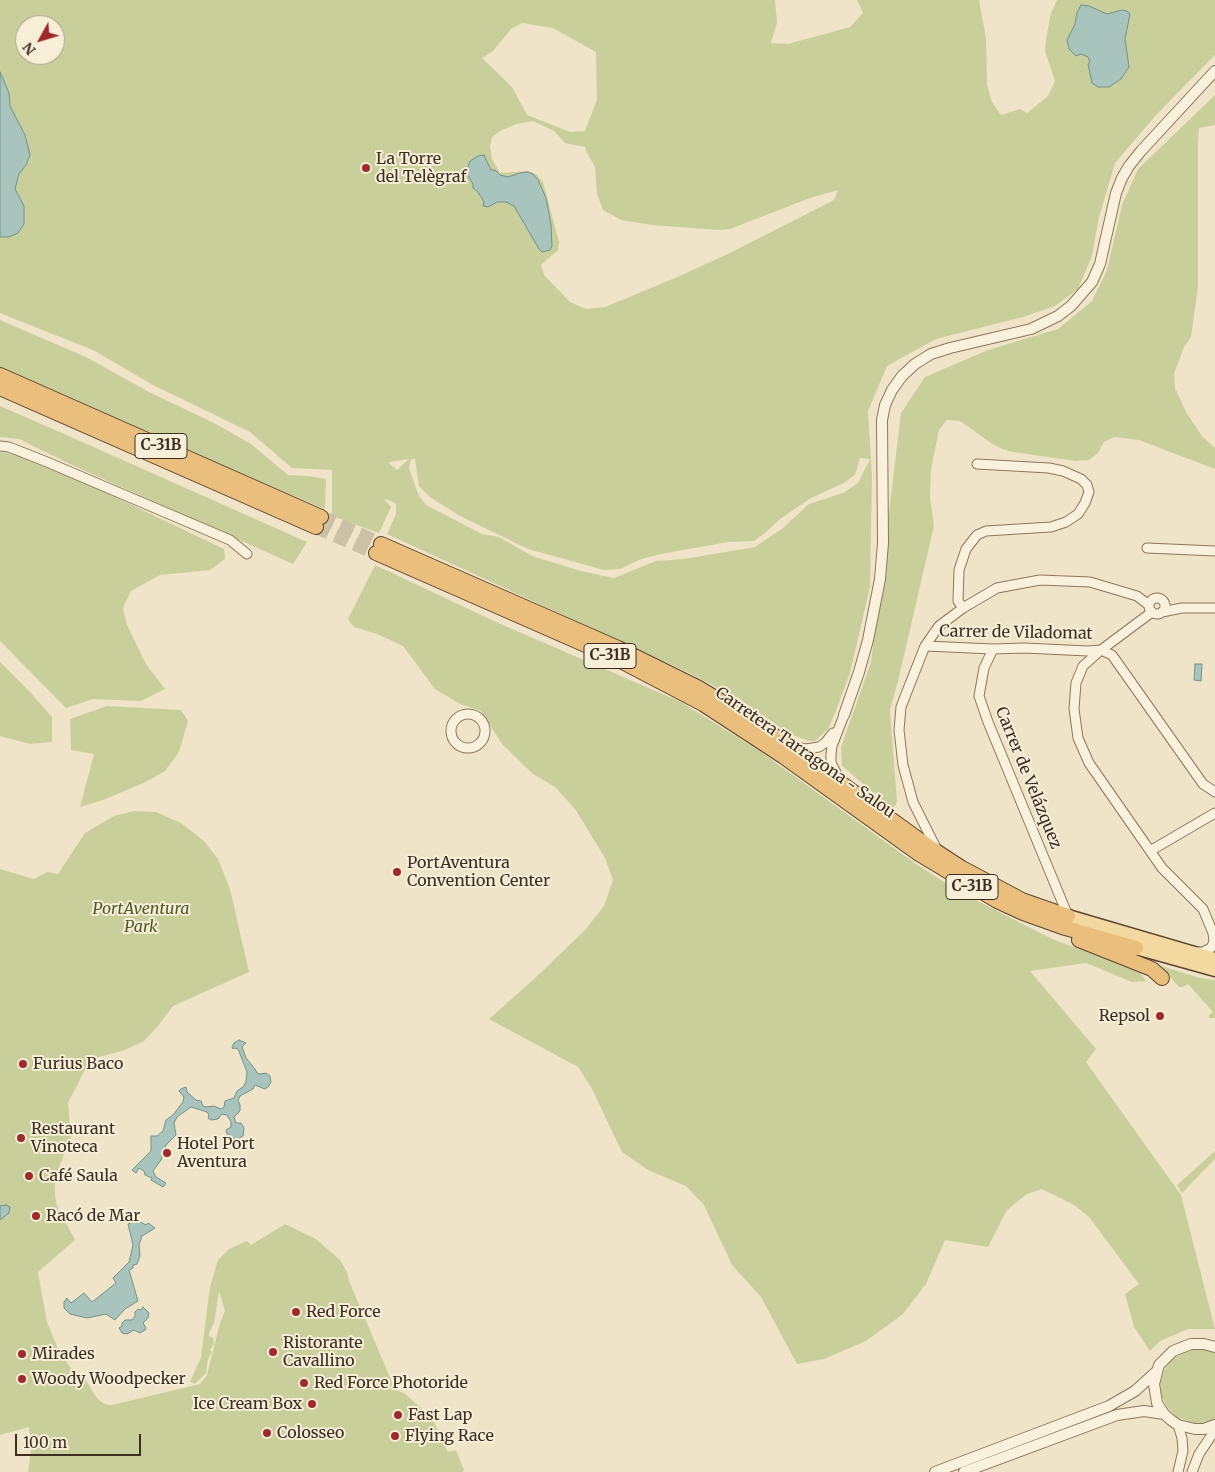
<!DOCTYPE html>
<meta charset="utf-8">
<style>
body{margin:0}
#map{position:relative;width:1215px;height:1472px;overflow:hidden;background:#f0e4c8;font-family:Merriweather,serif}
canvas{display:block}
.north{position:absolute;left:15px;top:15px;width:50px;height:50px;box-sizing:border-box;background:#f7eed8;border:1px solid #ada18e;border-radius:50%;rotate:231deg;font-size:14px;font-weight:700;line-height:20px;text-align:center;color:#3d2e20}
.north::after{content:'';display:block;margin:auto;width:18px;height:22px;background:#9e2a2b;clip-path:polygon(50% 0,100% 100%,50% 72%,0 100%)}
.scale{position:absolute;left:15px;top:1434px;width:126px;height:22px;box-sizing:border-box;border:2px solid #3d2e20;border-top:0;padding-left:6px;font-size:15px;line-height:18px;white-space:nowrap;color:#3d2e20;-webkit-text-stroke:4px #f7eed8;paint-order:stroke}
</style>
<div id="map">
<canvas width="1215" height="1472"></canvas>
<div class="north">N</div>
<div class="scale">100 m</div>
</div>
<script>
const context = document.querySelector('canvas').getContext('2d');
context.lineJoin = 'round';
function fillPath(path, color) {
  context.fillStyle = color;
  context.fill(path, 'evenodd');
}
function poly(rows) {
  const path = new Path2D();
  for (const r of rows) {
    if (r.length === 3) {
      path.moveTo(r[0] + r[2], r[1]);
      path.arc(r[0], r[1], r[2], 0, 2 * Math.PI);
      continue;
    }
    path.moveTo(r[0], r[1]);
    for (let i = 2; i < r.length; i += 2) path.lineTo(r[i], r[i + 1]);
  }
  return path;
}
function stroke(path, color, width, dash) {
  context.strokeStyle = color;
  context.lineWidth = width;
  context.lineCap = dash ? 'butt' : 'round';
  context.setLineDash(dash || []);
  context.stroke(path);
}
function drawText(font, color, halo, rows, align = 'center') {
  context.font = font + ' Merriweather,serif';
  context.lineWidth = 4;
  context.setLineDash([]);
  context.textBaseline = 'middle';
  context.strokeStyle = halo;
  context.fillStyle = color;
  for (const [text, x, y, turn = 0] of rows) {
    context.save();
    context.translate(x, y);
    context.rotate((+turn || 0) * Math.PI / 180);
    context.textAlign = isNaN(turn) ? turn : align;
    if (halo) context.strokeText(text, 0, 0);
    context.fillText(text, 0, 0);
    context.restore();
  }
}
const green = poly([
 [0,0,775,0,777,23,771,43,788,44,850,27,863,13,857,0,979,0,986,38,987,85,992,102,1001,115,1020,109,1027,113,1048,96,1055,81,1045,51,1046,39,1051,13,1057,0,1215,0,1215,55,1158,113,1115,163,1099,217,1092,256,1078,289,1055,306,1023,317,936,339,887,366,868,411,872,477,870,587,850,673,835,713,828,729,815,741,809,741,790,734,739,699,687,672,387,534,396,514,396,504,391,501,384,499,391,507,379,533,332,516,332,470,292,468,250,432,153,385,93,350,0,313],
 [522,23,553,28,596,52,597,99,585,131,570,132,527,115,512,87,482,58,493,51,511,29],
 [25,25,55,25,55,55,25,55],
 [533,121,554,131,565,143,585,147,586,151,595,167,597,194,603,210,621,220,652,225,719,230,730,229,810,198,838,190,834,200,730,253,675,278,605,307,586,309,570,302,544,275,541,265,558,250,559,242,543,182,536,174,528,171,500,173,492,159,490,147,492,137,502,130,517,124],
 [860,458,870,459,858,483,843,493,809,504,783,528,755,547,684,559,656,561,614,578,581,571,532,556,499,537,482,534,426,505,419,496,409,468,411,459,415,459,419,486,430,497,460,516,528,549,604,570,620,569,641,559,661,554,728,542,754,541,765,533,780,519,811,498,844,483,855,475],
 [409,459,397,470,389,463,389,462],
 [1215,95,1215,125,1199,128,1198,143,1198,287,1191,337,1184,347,1174,374,1175,388,1186,412,1202,436,1215,448,1215,469,1139,440,1114,437,1104,442,1098,453,1089,460,1076,461,1013,452,1002,449,991,443,960,421,947,420,939,430,931,469,930,496,934,526,899,677,890,710,897,802,893,809,842,766,841,747,871,662,901,413,925,377,988,350,1058,329,1092,301,1107,270,1122,205,1138,169],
 [0,320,86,357,149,392,214,423,251,444,288,475,308,476,326,479,325,509,211,461,0,368],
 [0,406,62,433,307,542,293,564,70,464,19,439,0,437],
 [0,452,15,454,90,485,224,549,225,559,210,570,160,575,131,591,123,608,127,625,146,664,165,689,141,701,93,699,66,708,0,641],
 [375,565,496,622,681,702,761,752,916,864,958,891,1052,939,1139,971,1146,981,1132,982,1086,963,1030,971,1096,1049,1086,1062,1181,1195,1215,1329,1188,1329,1160,1341,1150,1351,1134,1327,1125,1294,1139,1284,1089,1217,1074,1205,1042,1189,1027,1194,1007,1210,988,1247,945,1240,926,1284,903,1314,866,1341,824,1359,797,1364,761,1297,732,1265,704,1205,686,1186,648,1170,622,1152,591,1087,578,1067,489,1019,534,979,585,930,604,906,613,880,605,858,575,809,555,787,533,774,502,744,481,711,460,704,435,689,403,646,377,634,354,627,348,619],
 [0,662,29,691,52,717,52,742,30,744,0,736],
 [107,706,181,710,188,721,179,752,165,771,146,782,103,800,80,807,94,754,71,750,70,719],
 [134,811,156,812,181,823,204,841,218,859,230,889,249,972,173,1006,158,1026,144,1041,125,1050,99,1057,88,1064,68,1103,71,1136,55,1178,55,1195,57,1206,75,1240,38,1272,47,1322,58,1349,76,1376,86,1380,94,1394,101,1402,108,1405,112,1405,200,1384,207,1375,220,1323,225,1311,219,1291,214,1323,209,1333,209,1336,213,1338,214,1344,210,1350,212,1352,208,1359,206,1373,195,1384,190,1382,201,1357,210,1287,218,1260,229,1249,247,1241,251,1245,285,1224,316,1239,340,1260,347,1272,349,1281,395,1389,405,1394,426,1412,434,1422,448,1452,456,1450,464,1470,463,1472,28,1472,31,1450,29,1427,0,1435,0,869,34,879,47,872,58,874,85,833,114,816],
 [1161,966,1200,978,1215,980,1215,1018,1209,1018,1209,1015,1213,1012,1188,984,1183,987,1179,987],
 [1215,1151,1215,1159,1182,1193,1177,1185],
 [1201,1349,1215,1353,1215,1419,1208,1422,1196,1424,1177,1417,1168,1408,1162,1397,1160,1383,1164,1371,1171,1360,1188,1350]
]);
const water = poly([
 [1081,5,1089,6,1107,14,1122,10,1127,11,1130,14,1125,39,1129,67,1121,79,1109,87,1098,87,1092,83,1088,64,1090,62,1088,57,1081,54,1076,56,1069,49,1067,40,1075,24,1077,13,1081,5],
 [0,72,9,93,10,106,25,135,30,155,26,165,19,174,15,189,24,206,24,224,18,233,9,237,0,237,0,72],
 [484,155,491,170,495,170,500,175,508,177,520,173,528,172,533,174,538,180,546,198,551,225,552,246,550,250,542,252,539,249,514,206,506,202,497,202,488,207,483,206,484,202,478,192,473,188,473,184,466,172,470,161,478,156,484,155],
 [1195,664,1202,664,1201,681,1194,680,1195,664],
 [239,1040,246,1043,242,1047,246,1058,255,1069,257,1073,260,1074,266,1073,270,1076,271,1082,268,1087,265,1089,255,1085,253,1089,240,1096,238,1100,240,1105,240,1111,234,1117,236,1123,241,1123,244,1128,243,1136,237,1139,232,1138,227,1134,226,1130,231,1127,231,1122,227,1115,222,1114,218,1119,211,1120,208,1118,209,1115,207,1112,191,1107,177,1117,174,1123,176,1135,166,1145,161,1160,153,1171,156,1177,166,1183,163,1187,151,1180,152,1178,145,1175,144,1171,139,1168,136,1173,132,1170,151,1151,151,1136,157,1136,163,1131,166,1120,173,1115,183,1102,184,1097,179,1091,181,1089,186,1087,187,1092,196,1100,201,1101,203,1106,206,1107,214,1106,221,1109,224,1107,225,1101,234,1098,237,1091,243,1087,246,1082,247,1072,238,1049,235,1048,233,1049,232,1047,234,1043,239,1040],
 [6,1205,10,1207,9,1213,0,1220,0,1206,6,1205],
 [137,1220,146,1225,148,1223,155,1228,142,1236,139,1245,140,1256,137,1264,133,1265,133,1268,129,1270,138,1301,125,1309,115,1320,106,1314,87,1318,70,1314,64,1308,64,1302,67,1298,71,1303,84,1293,92,1302,116,1283,113,1278,129,1262,133,1245,128,1224,137,1220],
 [143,1307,149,1313,148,1318,143,1323,146,1328,145,1330,140,1333,134,1330,127,1334,122,1333,119,1328,122,1326,122,1323,125,1320,132,1320,135,1316,135,1312,138,1309,141,1310,143,1307]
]);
const trunkTunnel = poly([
 [321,517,381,544],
 [316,527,376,553]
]);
const minor = poly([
 [0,446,9,447,47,462,230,540,247,554],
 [1147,548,1215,551],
 [1157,606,8],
 [963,608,958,601,959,570,966,549,977,535,986,531,1051,527,1066,522,1078,514,1085,503,1089,492,1087,485,1081,479,1063,471,1049,468,977,464],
 [1152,612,1101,650,1083,666,1076,683,1074,709,1078,738,1089,763,1162,868,1203,909,1213,933,1214,942,1211,948,1203,952,1197,952],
 [1162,612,1182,608,1215,608],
 [925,646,993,649,1024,648,1088,651,1101,650,1112,655,1203,784,1215,792],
 [993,649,984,668,979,696,988,722,1068,916],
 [468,731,17],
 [795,747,806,749,819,747,825,743,833,733],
 [839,778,831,763,831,754,832,746,844,715],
 [937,850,913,802,903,765,899,730,901,707,908,689,925,646,939,626,963,608,997,588,1040,580,1090,582,1137,596,1149,605],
 [1150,851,1215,813],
 [1178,1425,1182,1438,1183,1451,1178,1472],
 [1192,1472,1199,1454,1215,1430]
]);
const tertiary = poly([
 [844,715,859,672,868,640,880,579,883,543,882,420,885,405,892,390,902,376,915,364,931,354,950,348,1031,329,1058,316,1071,306,1092,282,1100,264,1116,193,1122,178,1129,166,1141,151,1215,71],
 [1215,1347,1204,1344,1191,1344,1173,1351,1159,1365,1154,1384,1157,1403,1164,1414,1171,1420,1178,1425,1195,1429,1204,1429,1215,1425],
 [935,1472,1109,1406,1135,1391,1157,1371],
 [964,1472,1117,1415,1144,1411,1164,1414]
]);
const primary = poly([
 [1068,916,1215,959],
 [1136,948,1215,970]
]);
const trunk = poly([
 [0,375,321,517],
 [0,388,316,527],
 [381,544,618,648,697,687,724,703,790,746,925,844,962,868,1022,900,1068,916],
 [376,553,613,657,703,704,784,757,919,854,997,901,1023,913,1062,927,1136,948],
 [1079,940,1152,969,1162,978]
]);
const markers = [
 [366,168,5,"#9e2a2b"],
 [397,872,5,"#9e2a2b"],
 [1160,1016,5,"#9e2a2b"],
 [23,1064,5,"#9e2a2b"],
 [21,1138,5,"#9e2a2b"],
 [167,1153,5,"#9e2a2b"],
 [29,1176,5,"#9e2a2b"],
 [36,1216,5,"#9e2a2b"],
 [296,1312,5,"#9e2a2b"],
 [273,1352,5,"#9e2a2b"],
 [22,1354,5,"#9e2a2b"],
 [22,1379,5,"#9e2a2b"],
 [304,1383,5,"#9e2a2b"],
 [312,1404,5,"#9e2a2b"],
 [398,1415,5,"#9e2a2b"],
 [267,1433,5,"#9e2a2b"],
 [395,1436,5,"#9e2a2b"]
];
const shields = [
 [161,446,52],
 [610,656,52],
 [972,887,52]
];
const shieldNames = [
 ["C-31B",161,446],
 ["C-31B",610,656],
 ["C-31B",972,887]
];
const poiNames = [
 ["La Torre",376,159],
 ["del Telègraf",376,177],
 ["PortAventura",407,863],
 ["Convention Center",407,881],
 ["Repsol",1150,1016,"right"],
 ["Furius Baco",33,1064],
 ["Restaurant",31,1129],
 ["Vinoteca",31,1147],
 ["Hotel Port",177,1144],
 ["Aventura",177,1162],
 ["Café Saula",39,1176],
 ["Racó de Mar",46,1216],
 ["Red Force",306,1312],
 ["Ristorante",283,1343],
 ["Cavallino",283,1361],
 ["Mirades",32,1354],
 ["Woody Woodpecker",32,1379],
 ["Red Force Photoride",314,1383],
 ["Ice Cream Box",302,1404,"right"],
 ["Fast Lap",408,1415],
 ["Colosseo",277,1433],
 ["Flying Race",405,1436]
];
const streetNames = [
 ["Carrer de Viladomat",1016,633,1],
 ["Carretera Tarragona - Salou",805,753,35],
 ["Carrer de Velázquez",1028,778,68]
];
const parkNames = [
 ["PortAventura",141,909],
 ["Park",141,927]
];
fillPath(green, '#c9cf9b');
fillPath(water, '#a9c4bc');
stroke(water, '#6f938a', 1);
stroke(trunkTunnel, '#ccc0a6', 14, [14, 7]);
stroke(minor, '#8d765c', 11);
stroke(tertiary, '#8d765c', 12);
stroke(primary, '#5b4430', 15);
stroke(trunk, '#5b4430', 16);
stroke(minor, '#faf1dc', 9);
stroke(tertiary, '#faf1dc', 10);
stroke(primary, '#f3d9a0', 12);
stroke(trunk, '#eabe7c', 14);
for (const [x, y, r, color] of markers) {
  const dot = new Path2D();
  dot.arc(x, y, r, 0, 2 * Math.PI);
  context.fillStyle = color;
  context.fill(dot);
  stroke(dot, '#f7eed8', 2);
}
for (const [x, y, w] of shields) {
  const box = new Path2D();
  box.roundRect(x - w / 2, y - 12.5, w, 25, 4);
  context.fillStyle = '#f7eed8';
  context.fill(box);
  stroke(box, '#3d2e20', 1);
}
drawText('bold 15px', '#3d2e20', null, shieldNames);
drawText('16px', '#3d2e20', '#f7eed8', poiNames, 'left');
drawText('16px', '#3d2e20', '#f7eed8', streetNames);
drawText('italic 16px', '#4d5a26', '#f7eed8', parkNames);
</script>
